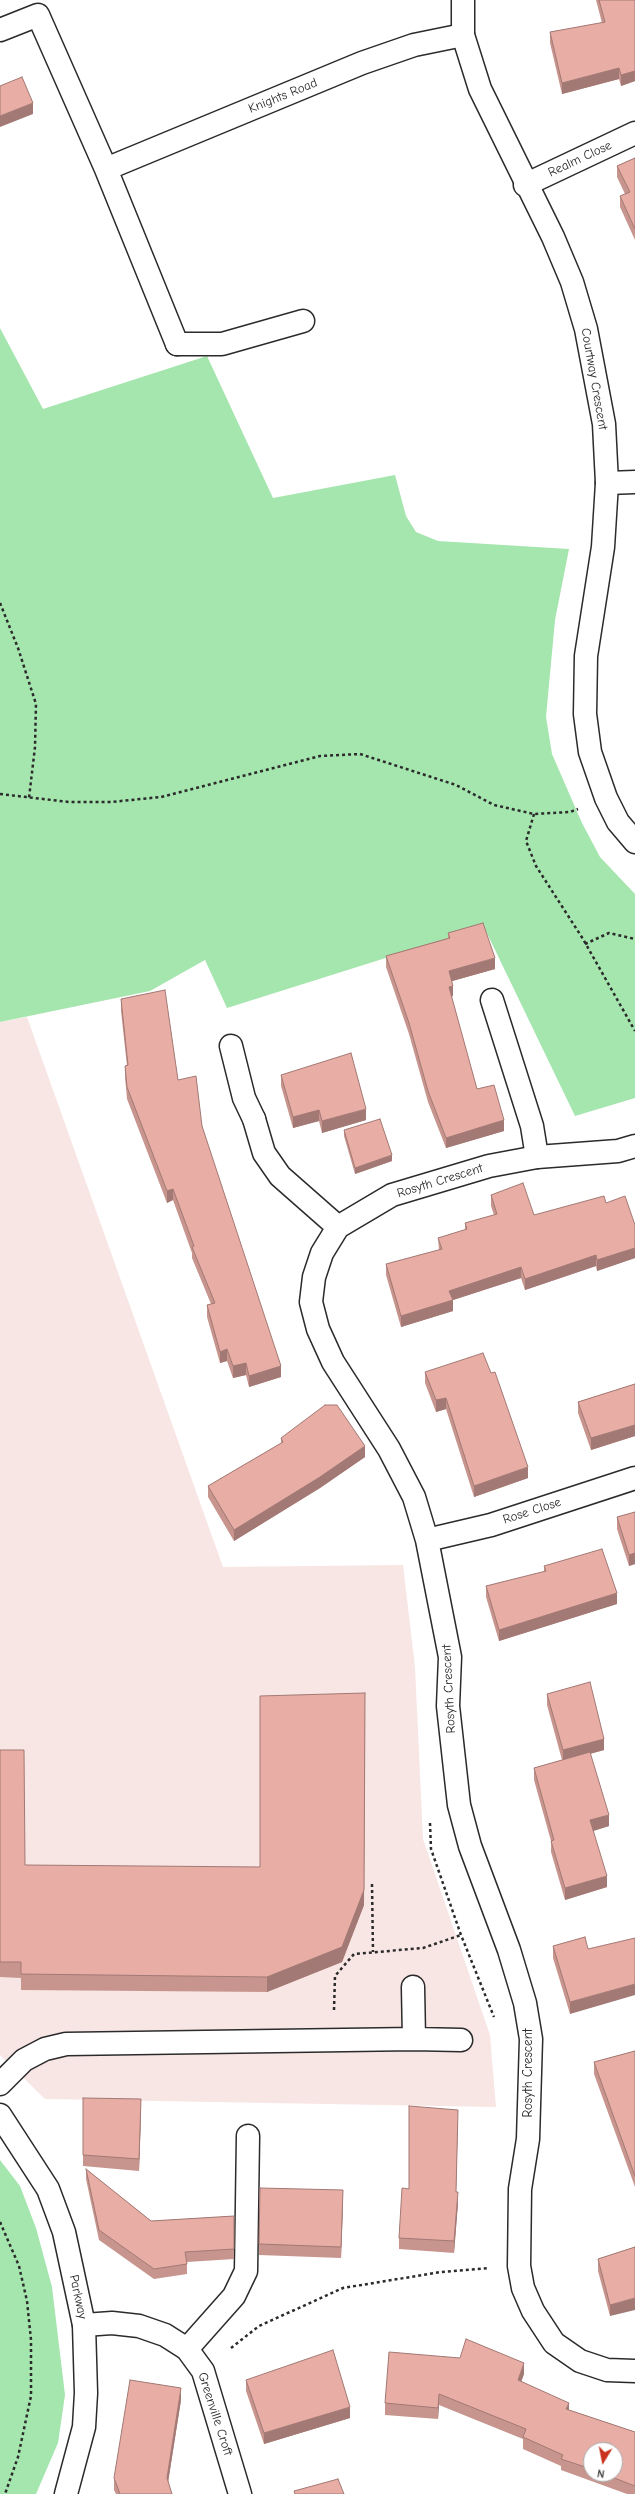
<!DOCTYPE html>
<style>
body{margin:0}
#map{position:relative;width:635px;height:2494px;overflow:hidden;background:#fff;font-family:"Comic Neue",sans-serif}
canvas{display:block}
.north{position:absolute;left:583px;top:2442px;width:40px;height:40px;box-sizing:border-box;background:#fff;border:1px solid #aaa;border-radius:50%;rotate:190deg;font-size:11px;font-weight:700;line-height:16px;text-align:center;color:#2b2b2b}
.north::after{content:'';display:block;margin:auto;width:14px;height:18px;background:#c8321e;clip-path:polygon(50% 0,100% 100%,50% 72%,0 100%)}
</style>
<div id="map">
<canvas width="635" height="2494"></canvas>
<div class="north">N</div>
</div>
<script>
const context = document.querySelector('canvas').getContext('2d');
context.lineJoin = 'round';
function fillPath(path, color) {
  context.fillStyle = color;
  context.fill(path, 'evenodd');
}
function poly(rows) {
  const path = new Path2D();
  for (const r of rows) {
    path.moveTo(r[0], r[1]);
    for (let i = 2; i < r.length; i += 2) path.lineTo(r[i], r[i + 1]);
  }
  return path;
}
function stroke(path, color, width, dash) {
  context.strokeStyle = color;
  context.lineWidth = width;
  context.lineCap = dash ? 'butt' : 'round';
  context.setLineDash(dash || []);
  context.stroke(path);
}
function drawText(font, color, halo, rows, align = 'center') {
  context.font = font + ' "Comic Neue",sans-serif';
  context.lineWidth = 3;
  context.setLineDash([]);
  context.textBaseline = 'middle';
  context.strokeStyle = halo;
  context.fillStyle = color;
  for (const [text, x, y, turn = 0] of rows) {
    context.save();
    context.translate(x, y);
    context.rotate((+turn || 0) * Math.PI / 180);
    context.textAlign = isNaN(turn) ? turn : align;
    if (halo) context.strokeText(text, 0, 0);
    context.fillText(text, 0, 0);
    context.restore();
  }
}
const built = poly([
 [27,1017,223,1567,403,1565,415,1667,423,1839,490,2035,496,2107,45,2099,0,2055,0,1022]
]);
const green = poly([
 [0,328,43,409,207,356,273,498,395,475,406,516,416,532,438,541,569,549,555,620,546,717,552,754,582,823,600,857,635,894,635,1098,575,1116,484,927,227,1008,205,960,150,991,0,1022],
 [0,2160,20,2186,36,2228,52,2287,65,2395,58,2443,36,2494,0,2494]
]);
const path = poly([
 [0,603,18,648,36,704,35,747,29,798],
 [0,794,69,802,111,802,161,797,320,756,360,754,456,785,494,805,534,814,570,812,578,809],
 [534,814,526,841,536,866,583,939,635,1031],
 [585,944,609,933,635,939],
 [430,1823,431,1849,461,1935,494,2017],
 [372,1884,373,1952],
 [334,2010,335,1976,354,1954,423,1948,461,1935],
 [0,2222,19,2266,27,2301,31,2340,31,2396,18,2457,5,2494],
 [231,2348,259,2326,343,2288,441,2272,489,2268]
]);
const service = poly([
 [177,344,222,344,303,321],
 [492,1000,532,1126,537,1157],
 [231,1046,244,1098,254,1119],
 [413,1987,414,2039],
 [0,2084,24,2060,45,2049,66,2044,414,2039,461,2040],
 [187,2349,234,2296,246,2271,248,2136]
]);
const minor = poly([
 [0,30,38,15,106,169],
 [525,185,635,133],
 [177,344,106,169,362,63,414,45,463,35],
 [607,483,635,482],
 [254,1119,264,1153,280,1176,338,1227],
 [635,1146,618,1151,537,1157,489,1166,392,1195,338,1227,322,1253,314,1277,311,1302,318,1329,333,1362,389,1449,414,1497,427,1540,450,1657,448,1706,459,1805,470,1846,509,1950,525,2003,531,2039,528,2139,520,2189,519,2266,523,2288,533,2311,554,2343,580,2361,607,2370,635,2371],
 [427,1540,491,1525,635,1478],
 [84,2325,112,2323,139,2326,165,2335,187,2349,203,2371,240,2494]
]);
const tertiary = poly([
 [463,0,463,35,480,89,553,237,572,282,586,329,604,424,607,483,603,547,586,656,585,714,590,752,606,798,618,822,635,842],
 [0,2115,48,2189,64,2232,84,2325,86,2393,84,2427,66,2494]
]);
const wall = poly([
 [596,0,635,0,635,81,621,86,619,79,562,94,550,43,550,32,602,23],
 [635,158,635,240,620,207,620,196,625,194,617,177,617,166],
 [448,933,495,969,452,981,453,996,451,997,477,1089,504,1131,446,1148,428,1102,409,1034,386,967,386,956,448,938],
 [121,999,178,1080,202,1126,281,1377,249,1387,246,1375,233,1378,227,1361,220,1363,207,1317,207,1305,211,1304,192,1258,192,1253,173,1200,167,1203,127,1099,125,1077,125,1066,127,1066,121,1011],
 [281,1075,366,1120,322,1133,319,1121,293,1128,281,1086],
 [344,1130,392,1161,355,1174,344,1136],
 [491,1195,534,1215,606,1203,635,1225,635,1258,597,1271,596,1266,525,1290,521,1278,453,1300,453,1311,401,1327,386,1275,386,1264,439,1250,438,1238,465,1230,465,1223,494,1215,491,1206],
 [425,1372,528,1478,474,1497,446,1409,436,1412,425,1383],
 [635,1384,635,1436,591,1450,578,1413,578,1402],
 [281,1438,365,1457,320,1488,234,1541,208,1497,208,1486,281,1443],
 [635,1512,635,1564,629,1566,617,1529,617,1517],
 [544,1566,617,1604,499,1641,486,1597,486,1586,544,1572],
 [547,1694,604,1750,590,1754,609,1826,593,1831,607,1887,565,1900,551,1852,551,1841,534,1780,534,1768,562,1760,547,1705],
 [0,1750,25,1865,364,1905,342,1962,267,1992,21,1990,21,1978,0,1977],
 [585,1937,570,2014,553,1958,553,1946],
 [635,2051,635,2187,594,2074,594,2062],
 [83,2098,141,2111,139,2171,83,2166],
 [458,2122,456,2192,458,2203,454,2253,399,2249,399,2238,409,2189],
 [86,2169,151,2221,234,2216,234,2259,187,2262,187,2274,154,2279,99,2240,86,2179],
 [260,2188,343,2202,341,2258,259,2255],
 [635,2247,610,2316,598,2271,598,2259],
 [524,2374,521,2381,569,2410,635,2432,635,2494,627,2494,561,2470,561,2466,523,2449,523,2439,439,2405,438,2419,385,2415,385,2403],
 [591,2450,615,2474,591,2474],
 [246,2380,350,2418,264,2444,246,2391],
 [181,2400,168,2482,172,2494,116,2494,114,2490,114,2478]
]);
const shadedWall = poly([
 [619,68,619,79,562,94,562,83],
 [635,71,635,81,621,86,621,75],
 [33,103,33,114,0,127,0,116],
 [495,958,495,969,449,982,449,971],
 [453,986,453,996,449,997,449,987],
 [366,1109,366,1120,322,1133,322,1121],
 [319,1110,319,1121,293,1128,293,1117],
 [504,1120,504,1131,446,1148,446,1138],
 [392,1155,392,1161,355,1174,355,1168],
 [173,1189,173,1200,167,1203,167,1191],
 [635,1248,635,1258,597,1271,597,1260],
 [596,1255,596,1266,525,1290,525,1279],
 [521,1267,521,1278,453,1300,453,1311,401,1327,401,1316,449,1291],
 [227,1349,227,1361,220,1363,220,1352],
 [246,1363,246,1375,233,1378,233,1366],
 [281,1366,281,1377,249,1387,249,1376],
 [446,1398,446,1409,436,1412,436,1400],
 [635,1425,635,1436,591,1450,591,1438],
 [365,1446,365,1457,320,1488,234,1541,234,1530],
 [528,1467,528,1478,474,1497,474,1486],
 [635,1553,635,1564,629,1566,629,1555],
 [617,1593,617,1604,499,1641,499,1630],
 [365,1693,364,1905,342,1962,267,1992,267,1977],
 [604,1739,604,1750,563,1761,563,1750],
 [609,1815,609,1826,590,1832,590,1820],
 [607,1876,607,1887,565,1900,565,1888],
 [635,1984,635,1995,570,2014,570,2002],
 [141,2099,141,2111,139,2171,139,2159],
 [343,2190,343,2202,341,2258,341,2247],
 [458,2192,458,2203,454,2253,454,2241],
 [635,2298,635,2310,610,2316,610,2305],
 [524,2363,524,2374,518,2391,518,2380],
 [181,2388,181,2400,167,2489,167,2478],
 [439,2394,439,2405,438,2419,438,2408],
 [569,2403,569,2414,566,2409],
 [350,2407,350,2418,264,2444,264,2433]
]);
const building = poly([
 [599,0,635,0,635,71,621,75,619,68,562,83,550,32,605,22,599,0],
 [22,77,33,103,0,116,0,86,22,77],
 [635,158,635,229,620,196,630,192,617,166,635,158],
 [483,923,495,958,449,971,453,986,449,987,477,1089,494,1085,504,1120,446,1138,428,1091,409,1023,386,956,450,938,448,933,483,923],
 [165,990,178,1080,196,1076,202,1126,281,1366,249,1376,246,1363,233,1366,227,1349,220,1352,207,1305,215,1303,192,1247,194,1246,173,1189,167,1191,127,1087,125,1066,128,1065,121,999,165,990],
 [351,1053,366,1109,322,1121,319,1110,293,1117,281,1075,351,1053],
 [380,1119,392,1155,355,1168,344,1130,380,1119],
 [523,1183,534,1215,604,1196,606,1203,625,1196,635,1225,635,1248,597,1260,596,1255,525,1279,521,1267,449,1291,453,1300,401,1316,386,1264,442,1249,438,1238,467,1229,465,1223,497,1214,491,1195,523,1183],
 [483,1353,491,1373,495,1372,528,1467,474,1486,446,1398,436,1400,425,1372,483,1353],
 [635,1384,635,1425,591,1438,578,1402,635,1384],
 [325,1405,337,1405,365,1446,320,1477,234,1530,208,1486,283,1442,281,1438,325,1405],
 [635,1512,635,1553,629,1555,617,1517,635,1512],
 [602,1549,617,1593,499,1630,486,1586,546,1571,544,1566,602,1549],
 [590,1682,604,1739,563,1750,547,1694,590,1682],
 [365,1693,364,1890,342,1947,267,1977,21,1974,21,1962,0,1962,0,1750,24,1750,25,1865,260,1867,260,1696,365,1693],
 [590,1752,609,1815,590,1820,607,1876,565,1888,551,1841,554,1840,534,1768,590,1752],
 [585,1937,588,1949,635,1938,635,1984,570,2002,553,1946,585,1937],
 [635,2051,635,2176,594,2062,635,2051],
 [83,2098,141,2099,139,2159,83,2155,83,2098],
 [409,2106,458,2110,456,2192,458,2192,454,2241,399,2238,402,2188,409,2189,409,2106],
 [86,2169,151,2221,234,2216,234,2249,185,2252,187,2264,154,2269,99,2230,86,2169],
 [260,2188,343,2190,341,2247,259,2244,260,2188],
 [635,2247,635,2298,610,2305,598,2259,635,2247],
 [466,2339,524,2363,518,2380,569,2403,566,2409,635,2432,635,2486,604,2474,615,2474,615,2450,591,2450,591,2469,561,2459,563,2455,523,2437,526,2429,439,2394,438,2408,385,2403,389,2352,460,2358,466,2339],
 [333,2350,350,2407,264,2433,246,2380,333,2350],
 [130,2380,181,2388,167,2478,172,2494,120,2494,114,2478,130,2380],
 [338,2479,344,2494,295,2494,294,2491,338,2479]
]);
const streetNames = [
 ["Knights Road",283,96,-22],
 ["Realm Close",580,159,-25],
 ["Courtway Crescent",594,379,80],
 ["Rosyth Crescent",440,1181,-17],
 ["Rose Close",532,1511,-18],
 ["Rosyth Crescent",449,1689,-93],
 ["Rosyth Crescent",528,2073,-90],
 ["Parkway",78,2297,78],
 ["Greenville Croft",215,2414,72]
];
fillPath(built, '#f8e6e4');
fillPath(green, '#a5e5ae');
stroke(service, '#2b2b2b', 25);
stroke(minor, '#2b2b2b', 25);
stroke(tertiary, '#2b2b2b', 25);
stroke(path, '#2b2b2b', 2.5, [3, 3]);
stroke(service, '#fff', 22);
stroke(minor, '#fff', 22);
stroke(tertiary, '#fff', 22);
fillPath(wall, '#c8958e');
fillPath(shadedWall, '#a27974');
fillPath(building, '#e8ada5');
stroke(building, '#a27974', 1);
drawText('13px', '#2b2b2b', '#fff', streetNames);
</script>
